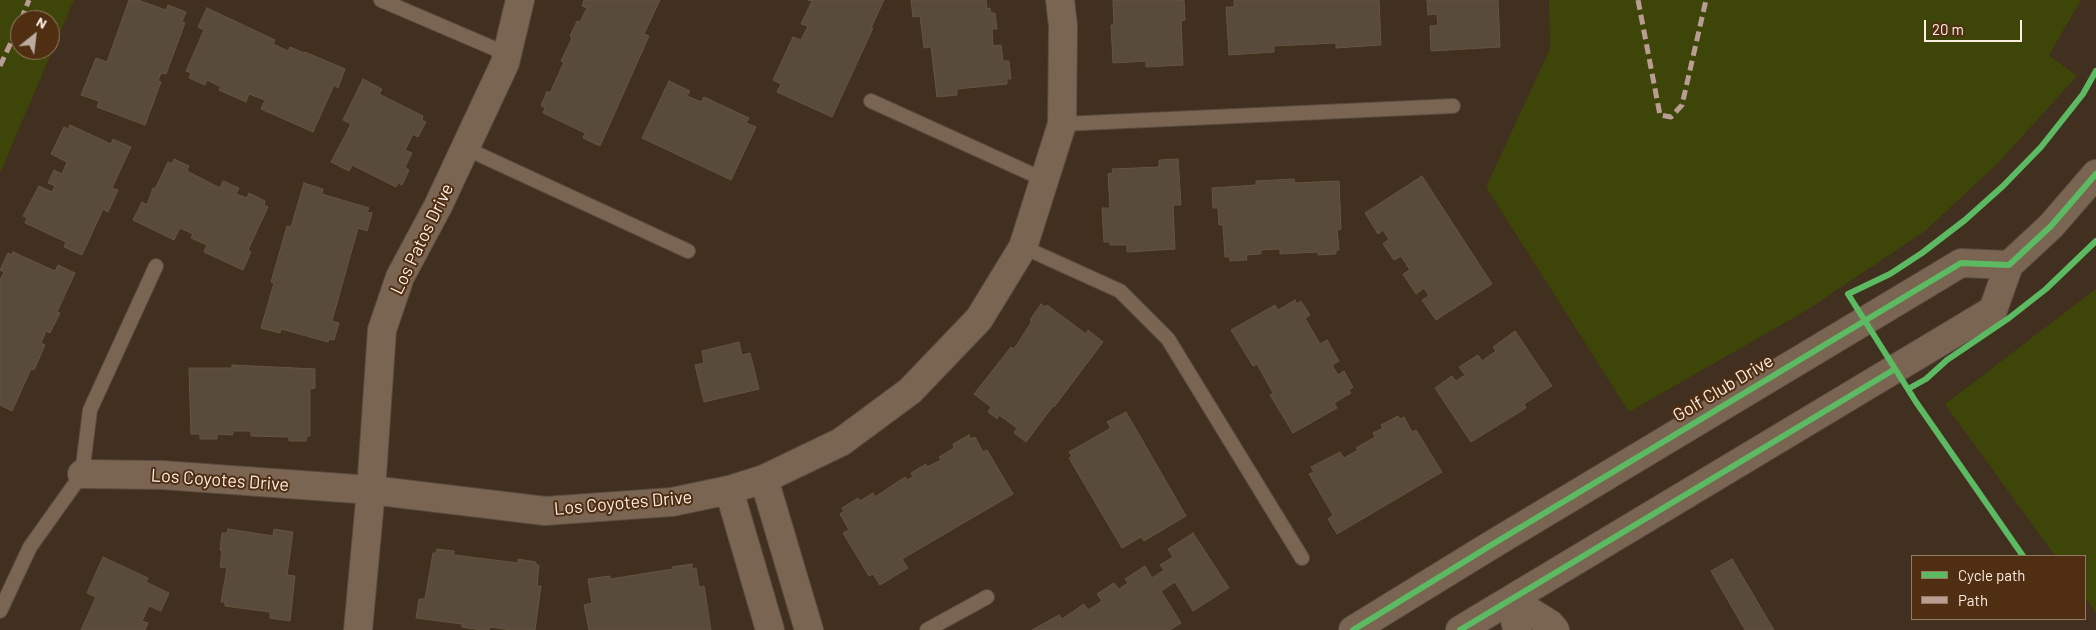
<!DOCTYPE html>
<style>
body{margin:0}
#map{position:relative;width:2096px;height:630px;overflow:hidden;background:#412f1f;font-family:Barlow,sans-serif}
canvas{display:block}
.legend{position:absolute;left:1911px;top:555px;width:175px;height:65px;box-sizing:border-box;background:#4f2e11;border:1px solid #947a65;margin:0;padding:6px 9px;list-style:none;font-size:15px;color:#fcede3}
.legend li{display:flex;align-items:center;gap:10px;height:25px}
.legend b{width:25px;border:1px solid #947a65}
.north{position:absolute;left:10px;top:10px;width:50px;height:50px;box-sizing:border-box;background:#4f2e11;border:1px solid #947a65;border-radius:50%;rotate:29deg;font-size:14px;font-weight:700;line-height:20px;text-align:center;color:#fcede3}
.north::after{content:'';display:block;margin:auto;width:18px;height:22px;background:#bbaa9e;clip-path:polygon(50% 0,100% 100%,50% 72%,0 100%)}
.scale{position:absolute;left:1924px;top:20px;width:98px;height:22px;box-sizing:border-box;border:2px solid #fcede3;border-top:0;padding-left:6px;font-size:15px;line-height:18px;white-space:nowrap;color:#fcede3;-webkit-text-stroke:4px #4f2e11;paint-order:stroke}
</style>
<div id="map">
<canvas width="2096" height="630"></canvas>
<ul class="legend">
<li><b style="height:6px;background:#5cba63"></b>Cycle path</li>
<li><b style="height:6px;background:#b99d93"></b>Path</li>
</ul>
<div class="north">N</div>
<div class="scale">20 m</div>
</div>
<script>
const context = document.querySelector('canvas').getContext('2d');
context.lineJoin = 'round';
function fillPath(path, color) {
  context.fillStyle = color;
  context.fill(path, 'evenodd');
}
function poly(rows) {
  const path = new Path2D();
  for (const r of rows) {
    path.moveTo(r[0], r[1]);
    for (let i = 2; i < r.length; i += 2) path.lineTo(r[i], r[i + 1]);
  }
  return path;
}
function stroke(path, color, width, dash) {
  context.strokeStyle = color;
  context.lineWidth = width;
  context.lineCap = dash ? 'butt' : 'round';
  context.setLineDash(dash || []);
  context.stroke(path);
}
function drawText(font, color, halo, rows, align = 'center') {
  context.font = font + ' Barlow,sans-serif';
  context.lineWidth = 4;
  context.setLineDash([]);
  context.textBaseline = 'middle';
  context.strokeStyle = halo;
  context.fillStyle = color;
  for (const [text, x, y, turn = 0] of rows) {
    context.save();
    context.translate(x, y);
    context.rotate((+turn || 0) * Math.PI / 180);
    context.textAlign = isNaN(turn) ? turn : align;
    if (halo) context.strokeText(text, 0, 0);
    context.fillText(text, 0, 0);
    context.restore();
  }
}
const green = poly([
 [0,0,74,0,0,173],
 [20,20,50,20,50,50,20,50],
 [1549,0,2081,0,2049,55,2077,76,1998,163,1925,231,1807,310,1629,412,1486,187,1550,49],
 [2096,289,2096,613,2085,598,2085,556,2055,556,1945,404]
]);
const building = poly([
 [129,0,138,0,166,10,168,5,186,12,182,22,185,23,166,74,161,73,158,81,161,82,145,125,97,107,99,101,81,95,96,58,107,62,129,0],
 [584,0,660,0,644,34,649,36,600,146,583,138,585,133,543,113,545,108,541,106,547,91,550,93,564,62,561,61,572,38,570,36,577,21,580,22,587,8,582,6,584,0],
 [808,0,884,0,871,28,873,28,832,117,777,92,781,84,773,80,793,37,801,40,808,26,801,24,812,1,808,0],
 [911,0,986,0,987,9,990,8,991,13,995,13,997,29,992,29,993,46,1001,45,1003,61,1009,61,1011,79,1007,79,1007,84,957,89,957,95,937,97,931,47,924,48,920,16,913,17,911,0],
 [1113,0,1184,0,1185,20,1181,21,1183,65,1146,67,1146,61,1113,63,1111,25,1114,25,1113,0],
 [1234,0,1379,0,1381,45,1336,48,1336,43,1274,46,1274,52,1229,55,1226,7,1234,7,1234,0],
 [1427,0,1498,0,1500,47,1431,51,1430,26,1438,25,1437,14,1428,15,1427,0],
 [207,8,275,40,273,44,288,51,290,47,304,53,305,52,345,69,338,88,334,85,313,132,261,109,265,100,249,94,246,102,219,90,221,87,207,80,205,85,189,78,191,73,186,71,204,30,198,27,207,8],
 [363,79,382,89,379,94,423,116,422,120,426,122,418,137,413,134,405,150,412,153,405,167,409,170,402,185,398,183,396,187,352,165,349,171,331,162,351,124,343,120,363,79],
 [669,81,690,91,687,96,701,102,704,97,749,118,746,123,756,127,731,180,642,138,669,81],
 [70,125,111,144,113,139,131,147,112,188,118,190,108,212,103,209,82,255,64,247,66,242,25,223,27,218,23,216,39,186,52,192,55,186,48,183,54,170,62,174,67,162,51,154,64,127,68,129,70,125],
 [174,159,189,166,187,171,220,188,223,181,239,188,236,194,247,198,249,193,265,201,264,205,268,207,248,250,251,252,243,270,204,252,207,245,191,238,193,234,180,228,174,240,133,220,142,202,147,205,153,188,155,189,168,162,172,164,174,159],
 [1178,159,1181,205,1173,205,1175,249,1127,252,1127,245,1110,245,1110,242,1104,242,1102,208,1110,208,1108,174,1113,173,1112,169,1159,167,1159,160,1178,159],
 [1422,176,1492,284,1436,320,1422,300,1429,296,1424,288,1416,294,1403,274,1410,270,1401,256,1394,260,1383,244,1389,239,1383,230,1378,234,1365,213,1422,176],
 [1294,179,1295,183,1339,181,1341,229,1337,230,1339,250,1336,250,1336,254,1318,255,1318,252,1280,254,1280,249,1261,250,1261,254,1246,255,1247,260,1230,261,1230,257,1225,257,1223,225,1219,225,1218,208,1213,208,1212,188,1256,185,1256,181,1294,179],
 [304,183,323,189,322,194,369,208,367,212,372,213,367,231,358,228,332,321,339,323,334,340,329,339,328,342,281,329,280,333,261,328,274,283,271,282,287,226,291,227,304,183],
 [13,252,55,271,58,265,75,273,57,312,60,313,50,333,46,331,41,343,45,345,34,370,31,369,12,411,0,405,0,280,4,272,0,270,8,253,12,255,13,252],
 [1295,300,1297,304,1301,301,1310,315,1305,318,1320,344,1327,340,1339,361,1332,365,1338,375,1344,371,1353,387,1349,390,1351,393,1334,403,1337,408,1293,433,1270,395,1273,393,1257,364,1253,366,1231,330,1275,305,1278,310,1295,300],
 [1041,304,1045,307,1047,305,1086,334,1088,330,1103,342,1054,407,1053,406,1026,442,1014,433,1017,428,999,415,997,419,988,412,991,407,974,394,1011,347,1014,349,1032,321,1030,320,1041,304],
 [1515,331,1552,386,1524,404,1526,408,1471,442,1435,388,1452,376,1456,381,1465,375,1459,367,1478,355,1482,361,1496,351,1493,347,1515,331],
 [739,342,742,355,750,353,759,389,704,402,695,365,704,363,702,351,739,342],
 [232,365,315,369,315,388,310,389,310,436,307,436,306,441,289,441,289,437,251,436,251,431,233,431,233,435,217,434,217,439,200,439,200,434,191,434,189,368,232,368,232,365],
 [1126,412,1186,516,1144,541,1141,537,1122,548,1069,458,1072,456,1069,452,1111,428,1107,422,1126,412],
 [1398,416,1400,419,1404,417,1412,432,1416,430,1442,472,1337,534,1328,519,1333,515,1309,474,1314,472,1311,467,1340,452,1344,458,1358,450,1356,448,1375,437,1373,433,1383,428,1381,425,1398,416],
 [969,435,971,439,975,437,983,452,987,450,1013,494,902,559,908,568,880,585,873,574,869,576,843,533,849,530,840,514,844,511,842,508,858,498,860,501,873,493,875,497,905,477,907,480,913,477,911,473,926,464,927,467,941,460,939,457,954,448,953,444,969,435],
 [228,529,273,536,274,529,293,532,287,575,295,576,290,621,270,618,270,612,225,606,225,602,221,602,227,568,220,567,222,551,220,550,222,533,227,533,228,529],
 [1193,533,1229,588,1193,611,1175,582,1161,591,1181,623,1170,630,1032,630,1059,615,1062,619,1084,604,1088,610,1102,601,1097,594,1114,583,1119,589,1128,583,1125,579,1145,566,1152,578,1164,570,1160,565,1173,557,1168,549,1193,533],
 [437,549,454,551,454,555,518,563,518,559,536,562,536,565,539,565,537,586,541,586,535,630,511,630,490,627,489,630,481,630,462,627,462,624,416,618,419,599,425,599,433,553,436,553,437,549],
 [103,557,148,578,146,582,169,593,161,611,149,606,142,621,148,623,145,630,81,630,96,597,87,593,103,557],
 [1732,559,1774,630,1745,630,1711,571,1732,559],
 [692,564,692,569,696,568,699,587,704,586,711,630,589,630,584,605,592,603,588,579,610,576,610,579,673,569,672,567,692,564]
]);
const service = poly([
 [381,0,507,54],
 [871,101,1045,180],
 [1062,124,1453,106],
 [465,148,688,251],
 [1023,247,1120,291,1168,339,1302,558],
 [0,611,30,547,82,474,90,410,156,266],
 [927,630,987,597]
]);
const minor = poly([
 [82,474,162,475,371,490,545,511,672,502,729,490,764,479,841,442,910,391,979,319,1023,247,1062,124,1063,26,1060,0],
 [764,479,809,630],
 [729,490,770,630],
 [1511,600,1550,624,1555,630],
 [1511,600,1517,630],
 [358,630,371,490,382,330,400,277,438,206,505,63,520,0]
]);
const tertiary = poly([
 [1353,630,1493,544,1961,263,2009,265],
 [1460,630,1993,310,2009,265,2051,226,2096,174]
]);
const quiet = poly([
 [1638,0,1660,115,1671,117,1682,105,1706,0],
 [21,20,29,0],
 [0,66,20,23]
]);
const cycleway = poly([
 [1908,389,1926,379,1947,360,2009,318,2046,289,2096,241],
 [2023,556,1916,402,1848,294,1890,274,1922,253,1965,220,2003,186,2041,147,2083,94,2096,71],
 [1353,630,1493,544,1961,263,2009,265,2051,226,2096,174],
 [1460,630,1895,369]
]);
const streetNames = [
 ["Los Patos Drive",422,239,-64],
 ["Golf Club Drive",1723,388,-31],
 ["Los Coyotes Drive",220,480,4],
 ["Los Coyotes Drive",623,503,-5]
];
fillPath(green, '#3e4508');
fillPath(building, '#584b3c');
stroke(building, '#65553e', 1);
stroke(service, '#584b41', 16);
stroke(minor, '#584b41', 30);
stroke(tertiary, '#584b41', 30);
stroke(service, '#7a6552', 14);
stroke(minor, '#7a6552', 28);
stroke(tertiary, '#7a6552', 28);
stroke(quiet, '#b99d93', 5, [10, 5]);
stroke(cycleway, '#5cba63', 6);
drawText('18px', '#fcede3', '#4f2e11', streetNames);
</script>
